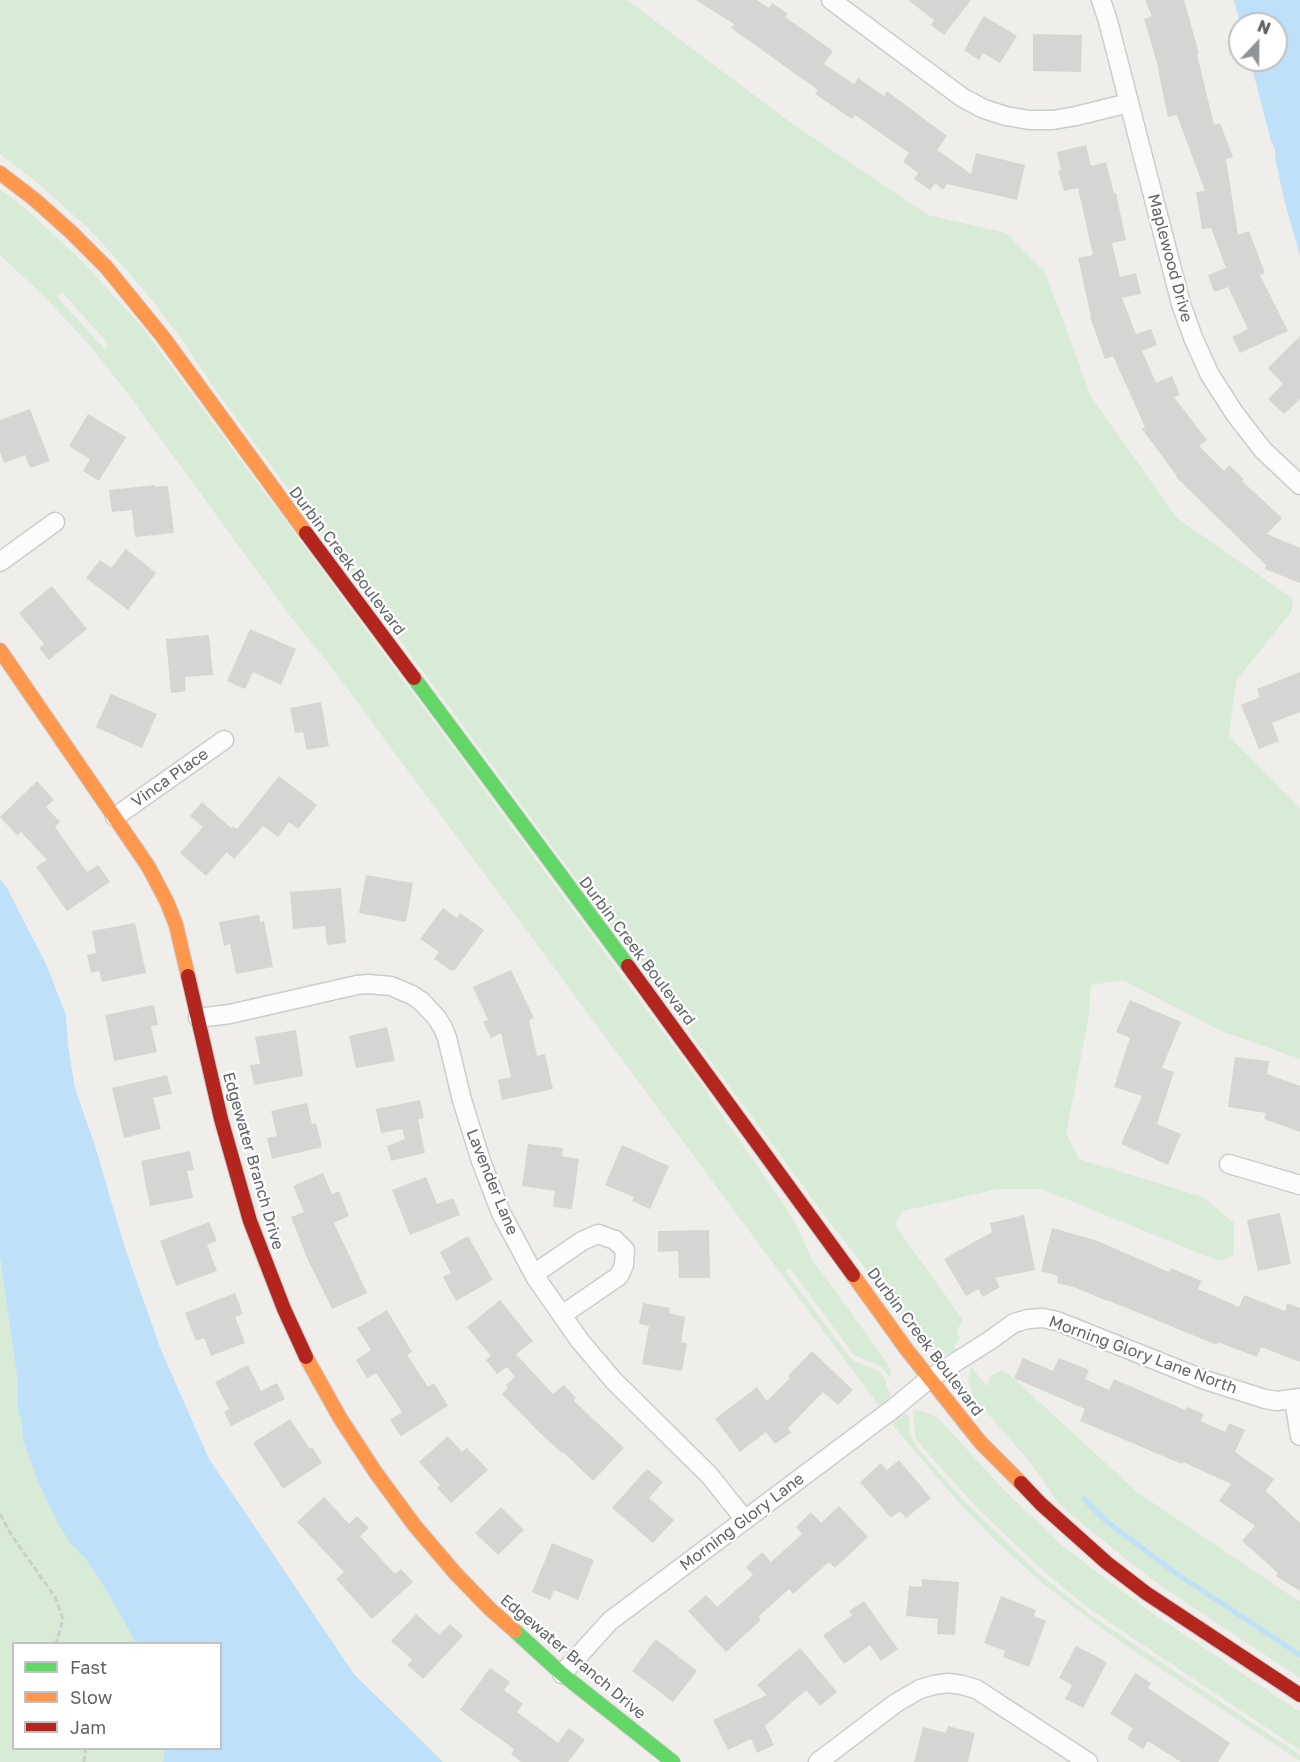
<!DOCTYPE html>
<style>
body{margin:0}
#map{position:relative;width:1300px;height:1762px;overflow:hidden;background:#efeeea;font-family:"Golos Text",sans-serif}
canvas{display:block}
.legend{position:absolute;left:12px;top:1642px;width:210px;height:108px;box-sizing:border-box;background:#fff;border:2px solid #bfc1c3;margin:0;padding:8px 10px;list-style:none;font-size:18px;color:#5f6368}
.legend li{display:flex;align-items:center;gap:12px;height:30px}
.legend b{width:30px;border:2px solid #bfc1c3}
.north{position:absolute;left:1228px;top:12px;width:60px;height:60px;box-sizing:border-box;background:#fff;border:2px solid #bfc1c3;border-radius:50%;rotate:22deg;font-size:16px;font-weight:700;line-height:24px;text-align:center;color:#5f6368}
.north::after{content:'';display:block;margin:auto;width:21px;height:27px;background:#919496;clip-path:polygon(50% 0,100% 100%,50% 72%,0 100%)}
</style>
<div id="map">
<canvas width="1300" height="1762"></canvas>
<ul class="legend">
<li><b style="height:8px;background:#63d668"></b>Fast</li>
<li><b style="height:8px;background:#ff974d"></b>Slow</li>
<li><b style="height:8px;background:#b3261e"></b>Jam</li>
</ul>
<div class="north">N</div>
</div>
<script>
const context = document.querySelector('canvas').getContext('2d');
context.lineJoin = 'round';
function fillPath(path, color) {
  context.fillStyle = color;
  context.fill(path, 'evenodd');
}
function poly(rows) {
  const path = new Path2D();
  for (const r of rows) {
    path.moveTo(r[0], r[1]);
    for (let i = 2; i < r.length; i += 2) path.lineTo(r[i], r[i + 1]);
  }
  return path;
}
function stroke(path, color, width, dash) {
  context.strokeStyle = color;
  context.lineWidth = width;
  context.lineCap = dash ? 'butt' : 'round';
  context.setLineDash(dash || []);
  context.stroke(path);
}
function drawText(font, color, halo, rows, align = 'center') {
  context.font = font + ' "Golos Text",sans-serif';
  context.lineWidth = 4.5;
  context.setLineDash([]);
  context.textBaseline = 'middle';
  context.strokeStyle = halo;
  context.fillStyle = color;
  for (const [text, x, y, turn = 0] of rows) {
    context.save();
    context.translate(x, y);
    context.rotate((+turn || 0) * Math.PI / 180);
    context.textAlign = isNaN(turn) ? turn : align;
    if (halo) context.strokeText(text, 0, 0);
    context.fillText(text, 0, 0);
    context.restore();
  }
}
const green = poly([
 [0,0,627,0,794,125,928,215,1006,233,1045,272,1091,397,1177,518,1293,599,1292,611,1236,681,1229,736,1300,809,1300,1059,1219,1030,1123,980,1091,985,1088,1021,1066,1133,1079,1159,1203,1197,1234,1223,1234,1255,1219,1261,1041,1189,997,1189,903,1211,895,1225,963,1320,957,1330,960,1339,954,1346,957,1350,950,1353,944,1354,936,1352,922,1342,826,1217,531,818,219,395,178,334,152,300,124,267,86,226,34,180,0,154],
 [0,189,26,209,82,261,143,328,697,1078,786,1208,795,1222,811,1258,886,1361,891,1373,890,1378,882,1367,854,1355,789,1267,786,1272,849,1356,854,1361,879,1371,883,1375,886,1381,886,1387,891,1393,887,1400,879,1406,328,663,287,612,128,394,91,347,44,296,0,255],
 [62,292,108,344,105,349,57,297],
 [0,1259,18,1383,18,1408,22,1425,23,1440,71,1544,85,1558,105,1588,136,1643,14,1644,14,1748,165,1749,163,1762,0,1762],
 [971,1367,987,1387,990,1376,1001,1371,1010,1375,1137,1492,1300,1602,1300,1678,1164,1588,1122,1556,1068,1512,1056,1500,1031,1463,973,1397,968,1379],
 [918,1410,931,1414,939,1419,1006,1492,1064,1547,1099,1574,1152,1613,1300,1712,1300,1750,1116,1627,1083,1604,1046,1573,980,1511,917,1441,915,1435,913,1411],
 [906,1413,910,1419,909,1431,911,1437,919,1450,965,1502,1037,1572,1092,1616,1300,1755,1300,1761,1141,1656,1093,1622,1041,1582,1000,1545,961,1505,901,1435,892,1424]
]);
const water = poly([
 [1234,0,1300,0,1300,256,1284,199,1275,157,1275,149,1271,141,1250,60,1276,60,1276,24,1240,24],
 [0,879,7,888,46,964,66,1015,68,1045,75,1088,95,1146,125,1248,161,1350,209,1459,354,1674,443,1762,163,1762,165,1749,220,1748,220,1644,136,1643,105,1588,85,1558,71,1544,59,1525,39,1484,23,1440,22,1425,18,1408,18,1383,0,1258]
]);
const stream = poly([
 [1084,1499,1106,1521,1174,1572,1300,1655]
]);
const building = poly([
 [696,0,757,0,769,8,772,3,788,14,785,17,833,51,824,64,854,84,858,78,884,96,887,91,947,136,937,150,971,174,976,153,1025,165,1017,200,947,184,943,190,935,183,930,190,914,179,918,173,903,162,909,153,855,115,852,119,815,94,818,90,731,28,734,24],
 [908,0,971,0,944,35,931,25,934,20],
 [1145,0,1184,0,1199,53,1197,54,1214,125,1220,123,1233,157,1226,159,1238,235,1249,231,1265,273,1260,275,1288,331,1240,353,1232,337,1248,329,1228,287,1214,292,1208,275,1226,268,1211,228,1202,229,1196,192,1205,191,1177,115,1168,117,1158,70,1159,70,1144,19,1152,16],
 [984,16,1017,36,1000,63,983,53,979,60,964,50],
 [1033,34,1082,35,1081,72,1033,71],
 [1086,145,1091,166,1106,162,1114,193,1116,193,1126,240,1112,243,1120,277,1136,273,1141,294,1122,298,1136,334,1151,329,1157,345,1142,351,1156,383,1172,376,1180,395,1174,397,1207,440,1199,446,1224,471,1229,465,1244,479,1242,481,1282,518,1267,534,1300,548,1300,583,1265,569,1266,565,1176,477,1177,476,1142,429,1145,427,1113,356,1105,359,1090,317,1091,317,1078,258,1093,255,1078,188,1064,191,1058,170,1061,170,1057,152],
 [1300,336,1300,399,1284,414,1268,399,1283,384,1268,368],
 [30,409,50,461,30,468,25,455,4,463,0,452,0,420],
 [88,414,126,437,99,481,83,471,90,459,69,446],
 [155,485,155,487,168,486,174,533,135,537,132,510,112,512,109,490],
 [126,549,156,573,128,610,86,578,100,560,111,568],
 [52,586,87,629,49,660,39,648,44,644,19,613],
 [250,629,296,649,281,685,253,672,245,689,227,681],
 [209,635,213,675,185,677,186,691,171,693,166,639],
 [1300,672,1300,712,1272,723,1279,741,1259,749,1241,705,1260,697,1257,689],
 [111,694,157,714,142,748,96,727],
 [321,702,329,746,307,750,303,732,295,733,290,708],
 [279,776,317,805,298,829,289,822,278,837,263,826,234,859,227,852,206,876,180,853,203,827,190,816,202,802,231,828,233,826,237,829],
 [37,781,54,800,46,807,60,822,55,827,87,872,98,865,110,882,67,911,36,867,47,860,21,832,17,835,0,817],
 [366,875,413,883,406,922,359,913],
 [341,888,346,943,327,945,325,926,293,929,290,892],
 [443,908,457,918,460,913,484,930,455,970,450,970,434,959,439,952,420,939],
 [259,915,260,922,264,921,273,967,236,974,230,944,224,946,219,922],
 [135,923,146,973,102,982,99,971,91,973,87,955,96,953,92,931],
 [511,970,534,1018,529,1020,537,1056,545,1054,553,1089,502,1100,498,1080,511,1077,501,1033,491,1038,483,1022,488,1020,473,987],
 [1130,1000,1181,1022,1162,1068,1174,1072,1157,1124,1181,1134,1168,1165,1121,1144,1142,1096,1114,1087,1130,1038,1116,1032],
 [154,1005,158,1025,151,1026,157,1052,114,1061,105,1015],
 [387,1027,395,1061,356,1068,349,1036],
 [296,1030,303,1076,254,1085,250,1065,260,1064,255,1037],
 [1235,1057,1269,1061,1267,1074,1300,1086,1300,1132,1264,1119,1266,1113,1228,1107],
 [167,1075,172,1094,153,1098,161,1129,124,1138,112,1088],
 [420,1100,424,1118,418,1119,425,1153,391,1161,387,1146,405,1139,402,1129,381,1133,376,1109],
 [307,1103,312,1124,316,1123,322,1147,272,1159,267,1138,277,1136,271,1111],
 [528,1144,563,1148,562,1156,579,1159,572,1209,553,1207,555,1191,522,1186],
 [622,1145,669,1166,650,1209,632,1201,634,1197,605,1185],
 [190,1151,194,1170,187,1171,193,1198,150,1206,141,1161],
 [323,1173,332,1194,339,1191,349,1216,334,1223,367,1293,332,1309,307,1258,291,1217,304,1212,293,1186],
 [426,1177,437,1204,453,1198,460,1215,410,1235,392,1190],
 [1280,1213,1291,1264,1258,1271,1247,1220],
 [1024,1215,1035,1270,995,1278,1000,1287,983,1297,978,1289,966,1296,944,1259,992,1232,990,1223],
 [209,1222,217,1241,207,1245,217,1271,176,1286,160,1241],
 [1052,1228,1095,1240,1169,1272,1171,1268,1204,1282,1201,1282,1198,1289,1239,1307,1244,1295,1285,1311,1287,1303,1300,1308,1300,1362,1261,1347,1257,1357,1218,1342,1217,1345,1107,1300,1107,1301,1074,1287,1057,1283,1058,1276,1041,1271],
 [709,1230,710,1278,679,1278,678,1251,658,1252,658,1231],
 [468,1236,493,1280,456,1301,443,1277,451,1273,440,1252],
 [235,1293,243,1314,235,1317,245,1343,211,1356,204,1338,196,1341,185,1313],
 [500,1300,533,1341,516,1354,553,1394,564,1385,576,1398,574,1401,624,1448,593,1481,563,1452,562,1453,540,1433,502,1394,508,1388,506,1385,515,1377,507,1367,497,1374,486,1360,491,1356,467,1327],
 [643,1303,670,1308,669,1313,685,1317,681,1342,687,1343,682,1371,642,1364,649,1326,639,1324],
 [387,1310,412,1352,407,1355,428,1387,434,1383,448,1406,401,1436,390,1420,402,1412,376,1373,367,1378,356,1360,371,1350,357,1328],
 [812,1351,853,1390,838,1405,823,1392,788,1428,791,1433,775,1444,766,1432,740,1452,715,1419,757,1387,767,1401,790,1378,788,1376],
 [1023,1358,1053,1371,1059,1358,1089,1370,1085,1379,1109,1390,1114,1379,1185,1410,1187,1407,1204,1414,1201,1421,1225,1432,1229,1423,1245,1430,1235,1452,1274,1479,1266,1491,1300,1523,1300,1591,1276,1576,1278,1573,1242,1541,1255,1526,1219,1501,1231,1484,1183,1462,1182,1464,1080,1421,1085,1409,1014,1378],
 [248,1365,261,1391,277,1383,285,1399,231,1426,224,1412,229,1409,215,1382],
 [290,1419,310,1449,312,1447,322,1463,283,1489,253,1443],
 [448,1436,462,1452,467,1448,488,1470,451,1503,437,1488,440,1485,419,1462],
 [899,1460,931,1498,906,1518,900,1511,891,1518,860,1482,881,1463,887,1470],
 [647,1469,663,1482,649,1498,674,1520,653,1543,612,1508],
 [324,1497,349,1524,357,1516,369,1528,360,1536,395,1574,401,1569,413,1582,372,1619,336,1579,344,1572,297,1522],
 [839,1506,868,1537,835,1568,829,1562,793,1594,789,1589,758,1617,761,1620,726,1652,688,1611,706,1595,717,1607,753,1575,746,1567,762,1552,771,1562,802,1534,796,1527,811,1512,821,1523],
 [501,1507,524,1530,498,1555,475,1533],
 [552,1543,594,1560,578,1600,554,1590,550,1600,532,1592],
 [922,1579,959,1582,955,1635,937,1634,938,1619,906,1616,909,1586,922,1587],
 [1001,1596,1036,1610,1034,1616,1046,1621,1029,1667,1003,1657,1005,1651,984,1643],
 [864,1601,898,1649,881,1661,870,1645,844,1664,823,1635,852,1615,849,1611],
 [416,1614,439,1635,450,1624,463,1636,423,1679,407,1665,412,1660,391,1641],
 [656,1639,697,1671,673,1702,632,1671],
 [1076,1646,1107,1662,1083,1708,1065,1699,1072,1685,1059,1678],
 [800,1648,837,1692,820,1706,806,1690,765,1726,774,1745,757,1753,751,1739,728,1750,713,1720,767,1695,757,1685],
 [490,1668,510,1682,504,1690,523,1704,517,1712,558,1743,569,1728,585,1740,568,1762,521,1762,511,1754,514,1749,460,1710],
 [1135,1673,1151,1683,1148,1688,1230,1743,1218,1762,1181,1762,1148,1741,1143,1749,1127,1739,1133,1728,1110,1714],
 [948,1726,975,1733,968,1762,914,1762,923,1727,946,1733]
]);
const path = poly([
 [0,1514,12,1536,55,1597,63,1619,56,1644],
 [84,1762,86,1748]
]);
const street = poly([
 [831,0,963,98,984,109,1006,116,1029,120,1053,120,1076,116,1129,103],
 [1101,0,1108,21,1181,304,1194,340,1210,375,1235,414,1263,450,1300,485],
 [0,562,55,522],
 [115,817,224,740],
 [198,1018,230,1014,357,985,368,984,391,986,412,995,421,1001,437,1018,443,1028,447,1038,462,1100,481,1161,501,1213,536,1278,580,1341,614,1381,710,1476,745,1520],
 [1229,1164,1300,1185],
 [534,1274,582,1241,598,1234,615,1240,625,1250,624,1265,619,1276,562,1315],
 [1294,1400,1300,1436],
 [562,1674,610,1621,894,1408,929,1379,989,1341,1014,1323,1028,1319,1043,1318,1057,1321,1205,1380,1265,1399,1277,1401,1300,1398],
 [818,1762,896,1703,920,1689,934,1685,948,1683,962,1685,976,1689,1088,1762]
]);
const fast = poly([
 [414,678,628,966],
 [515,1631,562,1674,673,1762]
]);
const slow = poly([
 [0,173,34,199,71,232,106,267,163,337,306,533],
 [0,650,148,866,167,902,176,925,188,976],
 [853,1275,907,1350,981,1443,1021,1483],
 [306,1357,340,1418,376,1473,415,1526,456,1574,490,1609,515,1631]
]);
const jam = poly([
 [306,533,414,678],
 [628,966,853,1275],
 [188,976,221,1119,250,1221,284,1309,306,1357],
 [1021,1483,1041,1504,1107,1563,1146,1593,1300,1695]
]);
const streetNames = [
 ["Maplewood Drive",1170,258,75],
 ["Durbin Creek Boulevard",347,561,53],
 ["Vinca Place",170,778,-35],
 ["Durbin Creek Boulevard",637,951,53],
 ["Edgewater Branch Drive",253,1161,74],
 ["Lavender Lane",492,1182,68],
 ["Durbin Creek Boulevard",925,1342,53],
 ["Morning Glory Lane North",1143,1355,20],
 ["Morning Glory Lane",742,1522,-37],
 ["Edgewater Branch Drive",573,1657,40]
];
fillPath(green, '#d8ebd6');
fillPath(water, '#bfe0f9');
stroke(stream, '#bfe0f9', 5);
fillPath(building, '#d6d5d3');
stroke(street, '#cbcccc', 21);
stroke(fast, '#cacacb', 16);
stroke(slow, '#cacacb', 16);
stroke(jam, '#cacacb', 16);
stroke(path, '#cacfcc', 3, [6, 3]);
stroke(street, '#fdfcfc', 18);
stroke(fast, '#63d668', 14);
stroke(slow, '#ff974d', 14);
stroke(jam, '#b3261e', 14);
drawText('16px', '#5f6368', '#fff', streetNames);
</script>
